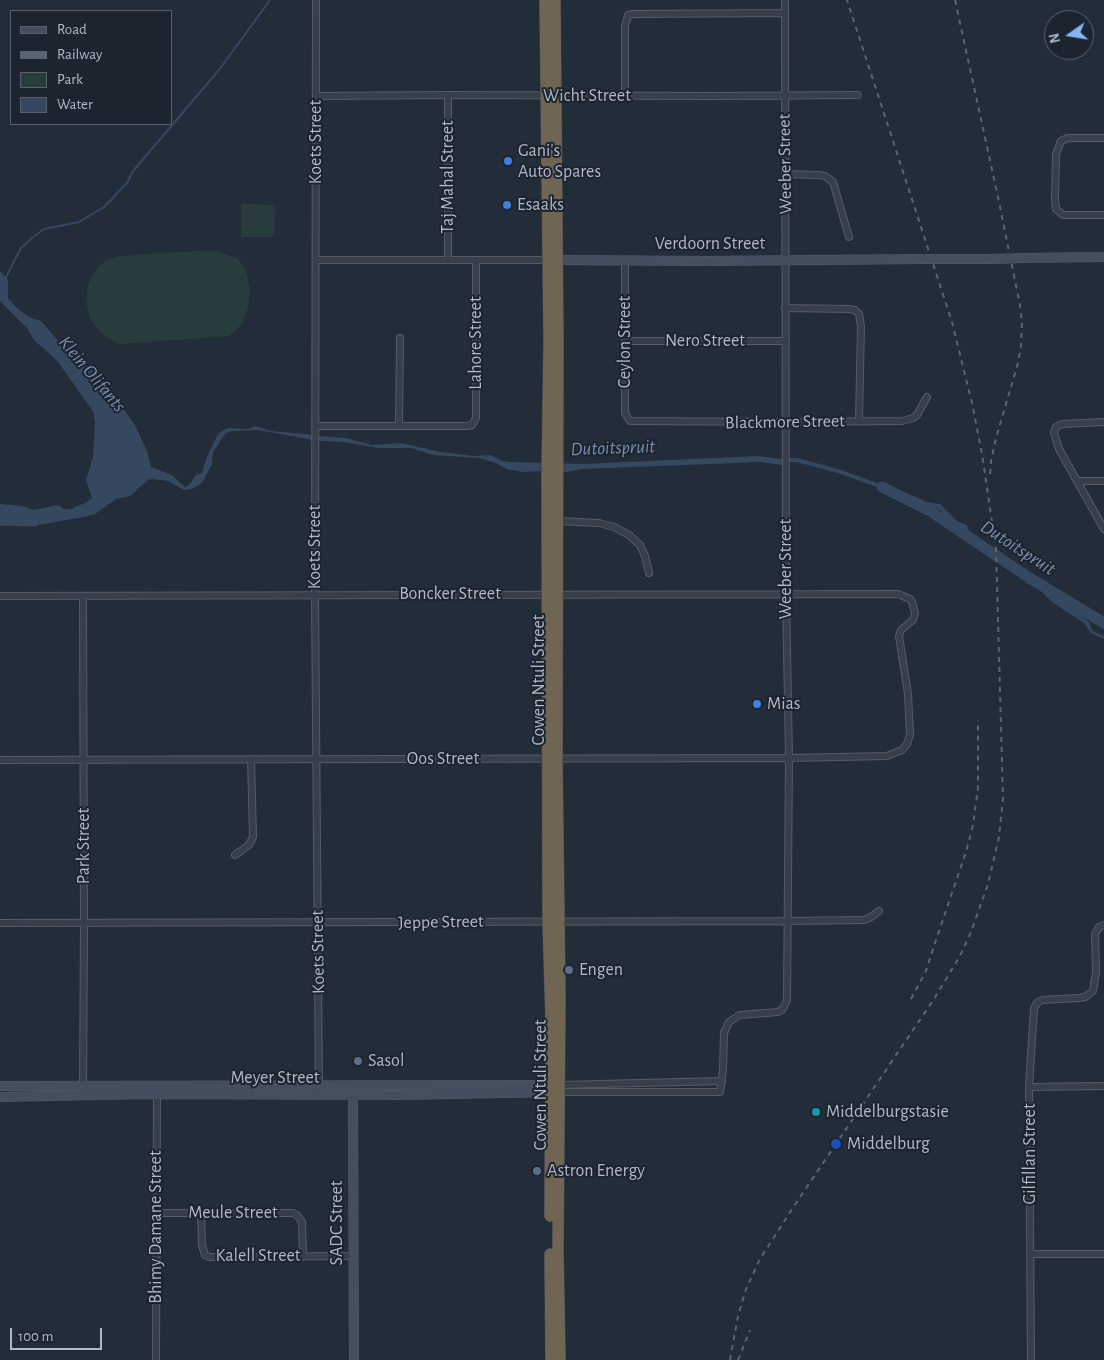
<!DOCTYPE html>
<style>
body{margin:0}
#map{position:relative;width:1104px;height:1360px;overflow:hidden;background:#232d39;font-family:"Alegreya Sans",sans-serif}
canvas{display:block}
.legend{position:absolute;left:10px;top:10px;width:162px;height:115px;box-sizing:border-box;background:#1c242f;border:1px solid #58606b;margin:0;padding:6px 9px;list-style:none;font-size:15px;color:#b1b9c6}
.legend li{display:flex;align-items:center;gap:10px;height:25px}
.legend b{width:25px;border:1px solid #58606b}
.north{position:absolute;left:1044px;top:10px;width:50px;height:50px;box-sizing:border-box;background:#1c242f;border:1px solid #58606b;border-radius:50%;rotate:257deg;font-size:14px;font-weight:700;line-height:20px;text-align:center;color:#b1b9c6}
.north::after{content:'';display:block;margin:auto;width:18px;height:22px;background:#88b3f4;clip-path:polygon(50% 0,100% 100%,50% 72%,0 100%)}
.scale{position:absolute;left:10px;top:1328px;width:92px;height:22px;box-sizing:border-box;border:2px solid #b1b9c6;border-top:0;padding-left:6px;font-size:15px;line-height:18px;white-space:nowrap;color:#b1b9c6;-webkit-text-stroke:4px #1c242f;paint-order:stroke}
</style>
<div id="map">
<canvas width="1104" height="1360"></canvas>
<ul class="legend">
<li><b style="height:6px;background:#444e5d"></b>Road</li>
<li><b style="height:6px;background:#5a6573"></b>Railway</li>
<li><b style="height:14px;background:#283c3d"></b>Park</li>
<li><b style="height:14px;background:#364860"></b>Water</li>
</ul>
<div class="north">N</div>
<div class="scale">100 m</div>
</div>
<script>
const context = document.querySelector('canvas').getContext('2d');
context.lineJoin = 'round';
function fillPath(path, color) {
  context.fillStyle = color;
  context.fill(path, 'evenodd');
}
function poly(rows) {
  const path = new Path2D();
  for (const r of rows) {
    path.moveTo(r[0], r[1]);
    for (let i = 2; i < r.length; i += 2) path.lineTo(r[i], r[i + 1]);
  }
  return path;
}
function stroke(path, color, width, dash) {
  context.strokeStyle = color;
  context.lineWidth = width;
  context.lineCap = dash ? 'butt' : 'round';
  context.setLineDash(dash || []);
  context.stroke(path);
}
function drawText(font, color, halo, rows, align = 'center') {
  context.font = font + ' "Alegreya Sans",sans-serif';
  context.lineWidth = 4;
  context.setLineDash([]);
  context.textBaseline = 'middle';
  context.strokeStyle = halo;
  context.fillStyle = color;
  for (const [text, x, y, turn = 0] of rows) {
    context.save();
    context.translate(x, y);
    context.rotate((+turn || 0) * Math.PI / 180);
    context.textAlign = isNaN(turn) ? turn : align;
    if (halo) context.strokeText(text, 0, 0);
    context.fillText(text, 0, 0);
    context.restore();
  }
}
const green = poly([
 [241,204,275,205,274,237,241,237],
 [213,250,237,258,246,270,250,289,248,308,242,324,229,336,121,344,109,339,99,331,90,318,87,306,87,290,91,277,99,266,108,259,120,256]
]);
const water = poly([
 [0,271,8,280,8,298,17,308,29,317,41,321,60,343,103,380,135,425,147,451,151,467,172,475,185,487,189,485,196,475,202,473,206,459,217,436,222,431,228,428,248,429,256,426,271,431,315,435,314,440,258,430,232,431,225,434,213,452,212,464,202,483,192,489,184,490,168,481,152,479,148,480,130,496,116,499,95,514,84,517,37,525,22,523,17,518,0,515,0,504,22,506,34,510,58,505,64,509,71,509,87,502,92,498,86,480,93,457,95,423,94,414,90,407,58,362,51,355,35,341,27,328,0,301],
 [319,436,346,438,372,445,401,443,440,452,474,456,491,455,502,461,511,462,582,464,758,456,782,459,797,458,838,469,914,496,926,502,940,504,957,521,967,525,968,531,950,520,940,510,841,474,797,462,791,462,782,465,761,462,581,469,567,472,555,470,523,472,507,469,496,463,479,458,433,455,411,448,378,448,344,442,319,441],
 [1030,576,1056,599,1083,617,1089,622,1092,631,1104,636,1104,639,1091,633,1084,623,1052,602,1040,590,1026,583]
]);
const stream = poly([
 [5,279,21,248,32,238,44,229,79,222,104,207,127,183,133,171,219,70,270,0]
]);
const river = poly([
 [882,487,930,511,1028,577,1104,623],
 [0,520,34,521]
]);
const street = poly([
 [316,0,315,594,319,1094],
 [448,95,448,259],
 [316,96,448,95,710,96,858,95],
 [625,96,625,26,628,15,633,14,785,13],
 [1104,138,1068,138,1061,141,1056,154,1055,200,1056,209,1063,215,1104,215],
 [785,174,819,175,825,176,833,182,849,237],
 [316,260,548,260],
 [625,260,625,413,630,421,786,422,902,421,913,418,917,415,927,397],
 [785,308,849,309,855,310,859,314,861,326,859,421],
 [625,341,786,341],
 [1104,422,1062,424,1056,427,1054,433,1059,449,1104,529],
 [316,426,467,426,472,425,476,418,476,260],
 [399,426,400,338],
 [1077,481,1104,481],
 [557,521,599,523,614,527,629,535,640,545,645,556,649,573],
 [0,596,898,594,910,599,912,602,915,613,913,620,901,630,899,636,908,694,910,735,907,744,902,750,887,756,789,758,0,760],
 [83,596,84,923,83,1090],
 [235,855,249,845,253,837,251,759],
 [0,923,787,921,864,920,871,917,879,911],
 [559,1085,722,1081],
 [1029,1087,1104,1086],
 [559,1092,720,1092,723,1069,724,1033,729,1022,740,1015,778,1012,783,1009,787,1000,789,758,786,594,785,0],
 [156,1213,293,1213,297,1215,302,1222,303,1257],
 [201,1213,202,1245,205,1255,210,1257,354,1256],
 [1030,1254,1104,1254],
 [156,1360,157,1094],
 [1031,1360,1029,1087,1034,1008,1038,1002,1042,1000,1079,998,1085,997,1093,991,1096,972,1095,934,1099,927,1104,925]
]);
const secondary = poly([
 [1024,258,1104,257],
 [944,259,992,259],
 [551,260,708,261,923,259],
 [0,1086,557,1085],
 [353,1088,354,1360],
 [0,1097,145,1094,399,1095,557,1092]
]);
const highway = poly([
 [545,0,549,340,547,477,548,921,551,1020,550,1216],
 [555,0,558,339,557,758,560,997,558,1251,560,1360],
 [550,1254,551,1360]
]);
const rail = poly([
 [955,0,998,197,1020,305,1022,322,1021,346,1018,363,996,438,991,461,990,476],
 [911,999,926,971,936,940,966,852,973,825,978,788,978,720],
 [730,1360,738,1316,746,1289,760,1259,794,1206,934,999,960,956,971,932,988,884,999,837,1003,798,996,549,982,454,972,403,952,322,847,0],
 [738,1360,750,1330]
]);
const secondaryBridge = poly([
 [923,259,944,259],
 [992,259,1024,258]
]);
const markers = [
 [508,161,5,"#3f7fe0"],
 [507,205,5,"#3f7fe0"],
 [757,704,5,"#3f7fe0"],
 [569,970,5,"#5c6f8a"],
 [358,1061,5,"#5c6f8a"],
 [816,1112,5,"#0f9aa8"],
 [836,1144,6,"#1a4fb4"],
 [537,1171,5,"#5c6f8a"]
];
const streetNames = [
 ["Wicht Street",587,96],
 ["Koets Street",316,142,-90],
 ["Weeber Street",785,164,-91],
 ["Taj Mahal Street",448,177,-90],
 ["Verdoorn Street",710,244],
 ["Nero Street",705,341],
 ["Ceylon Street",625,342,-90],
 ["Lahore Street",476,343,-90],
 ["Blackmore Street",785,422,-1],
 ["Koets Street",315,547,-90],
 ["Weeber Street",786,569,-90],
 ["Boncker Street",450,594],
 ["Cowen Ntuli Street",539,680,-90],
 ["Oos Street",443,759],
 ["Park Street",84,846,-90],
 ["Jeppe Street",441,922,-1],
 ["Koets Street",318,952,-91],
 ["Meyer Street",275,1078],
 ["Cowen Ntuli Street",541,1085,-90],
 ["Gilfillan Street",1030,1154,-90],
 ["Meule Street",233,1213],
 ["SADC Street",337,1223,-90],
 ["Bhimy Damane Street",156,1227,-90],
 ["Kalell Street",258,1256]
];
const poiNames = [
 ["Gani's",518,151],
 ["Auto Spares",518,172],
 ["Esaaks",517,205],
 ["Mias",767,704],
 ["Engen",579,970],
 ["Sasol",368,1061],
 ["Middelburgstasie",826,1112],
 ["Middelburg",847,1144],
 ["Astron Energy",547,1171]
];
const waterNames = [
 ["Klein Olifants",92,374,50],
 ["Dutoitspruit",613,448,-2],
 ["Dutoitspruit",1018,548,33]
];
fillPath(green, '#283c3d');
fillPath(water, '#364860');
stroke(stream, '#364860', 2);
stroke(river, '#364860', 11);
stroke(street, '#545c68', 8);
stroke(secondary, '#545c68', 10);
stroke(highway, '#414955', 12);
stroke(street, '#363f4a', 6);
stroke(secondary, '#444e5d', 9);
stroke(highway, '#706453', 11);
stroke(rail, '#5a6573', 2, [5, 5]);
stroke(secondaryBridge, '#545c68', 10, []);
stroke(secondaryBridge, '#444e5d', 9);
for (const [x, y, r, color] of markers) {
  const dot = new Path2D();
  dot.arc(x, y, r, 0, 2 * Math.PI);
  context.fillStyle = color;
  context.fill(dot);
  stroke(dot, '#1c242f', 2);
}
drawText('18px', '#b1b9c6', '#1c242f', streetNames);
drawText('18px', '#b1b9c6', '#1c242f', poiNames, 'left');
drawText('italic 19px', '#7a90ad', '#1c242f', waterNames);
</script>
